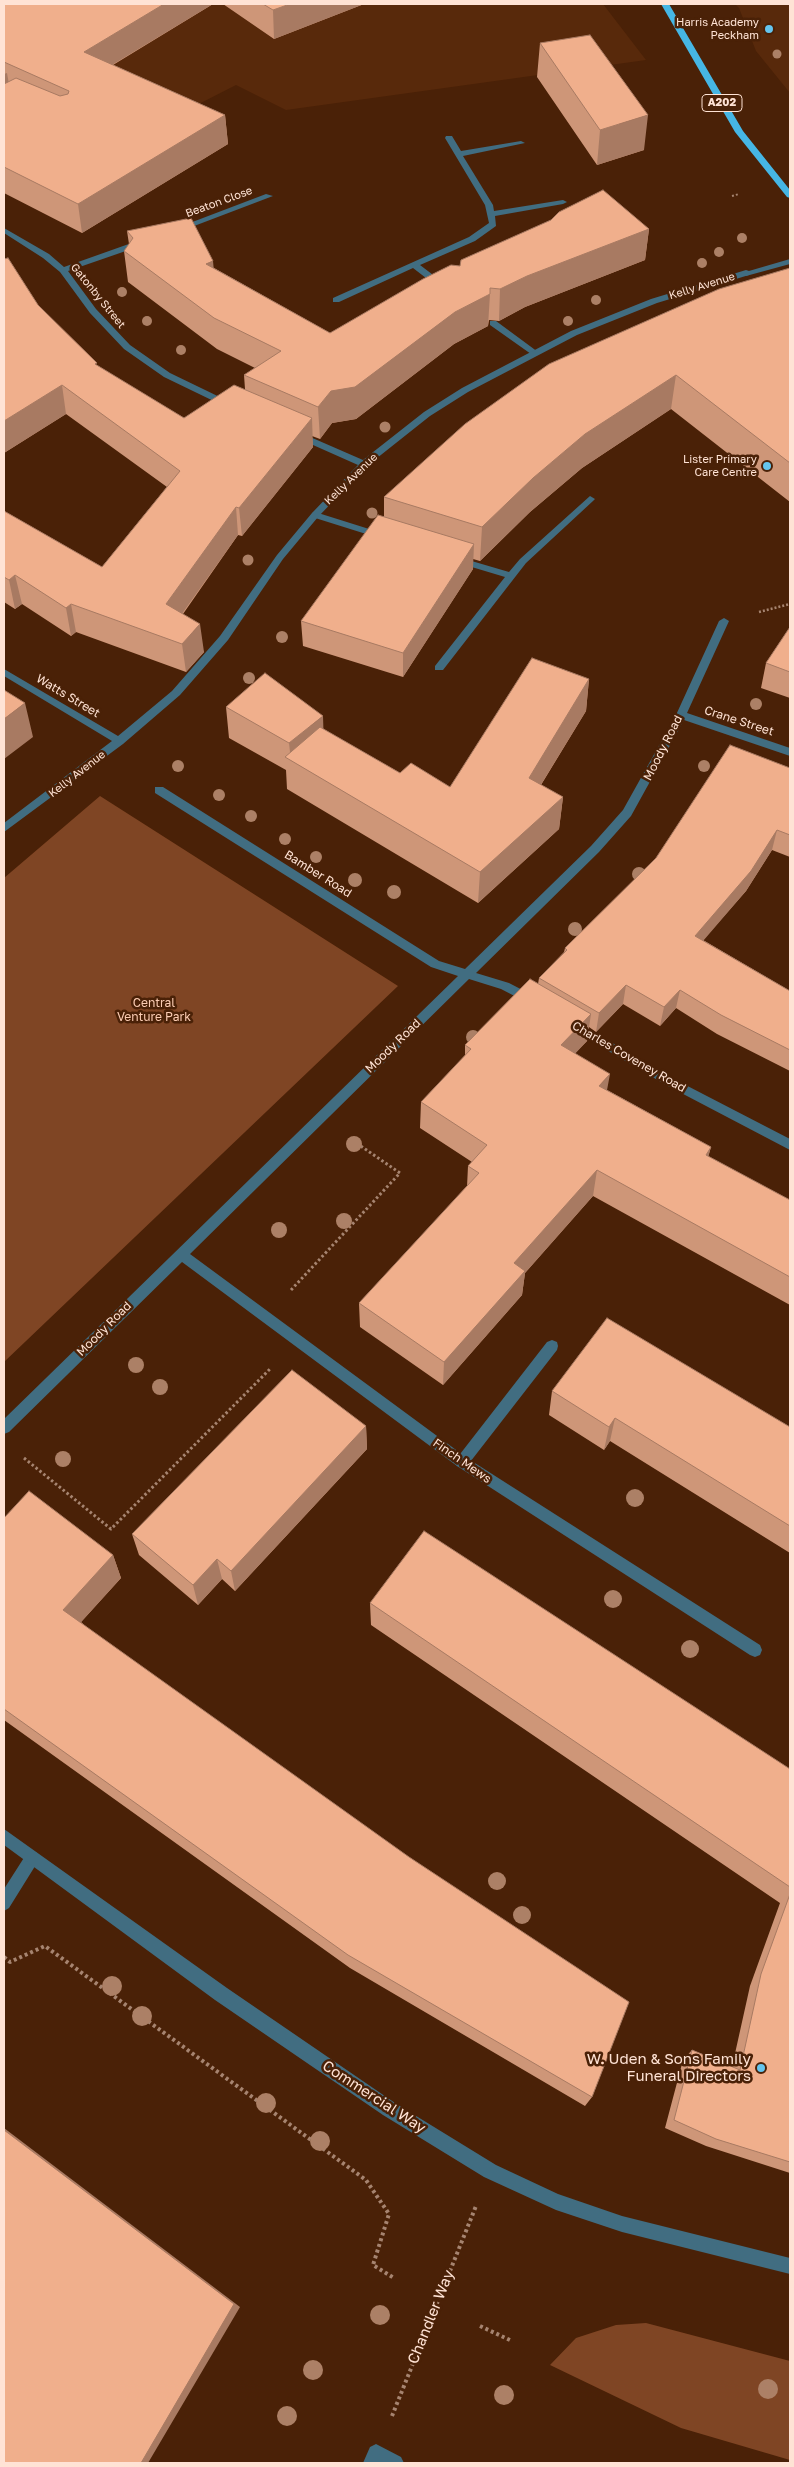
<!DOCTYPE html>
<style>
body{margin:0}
#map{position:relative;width:794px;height:2467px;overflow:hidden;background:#4a2107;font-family:"Golos Text",sans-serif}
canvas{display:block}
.frame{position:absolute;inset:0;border:5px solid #ffe3d5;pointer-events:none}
</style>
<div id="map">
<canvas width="794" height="2467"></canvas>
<div class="frame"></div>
</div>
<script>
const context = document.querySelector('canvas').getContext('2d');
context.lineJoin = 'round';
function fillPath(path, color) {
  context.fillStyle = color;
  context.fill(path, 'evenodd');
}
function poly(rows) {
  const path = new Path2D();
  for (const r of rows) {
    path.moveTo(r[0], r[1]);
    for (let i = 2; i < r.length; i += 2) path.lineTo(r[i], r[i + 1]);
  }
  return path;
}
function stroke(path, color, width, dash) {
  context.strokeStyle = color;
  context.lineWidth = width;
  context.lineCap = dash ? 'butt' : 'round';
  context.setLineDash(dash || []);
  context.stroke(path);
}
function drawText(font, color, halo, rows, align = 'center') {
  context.font = font + ' "Golos Text",sans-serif';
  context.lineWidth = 5;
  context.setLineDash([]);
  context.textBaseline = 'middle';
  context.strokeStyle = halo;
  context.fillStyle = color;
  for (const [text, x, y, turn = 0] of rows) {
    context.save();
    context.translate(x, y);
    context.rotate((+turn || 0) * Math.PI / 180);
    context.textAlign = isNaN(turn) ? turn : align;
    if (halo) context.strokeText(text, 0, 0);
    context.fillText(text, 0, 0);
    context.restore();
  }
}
const built = poly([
 [4,4,603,4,646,60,286,110,236,85,187,110],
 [735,4,790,4,790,93,756,51,739,8]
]);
const green = poly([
 [100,796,398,986,4,1362,4,878],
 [646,2323,790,2361,790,2460,681,2428,550,2365,576,2338,616,2325]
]);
const pathFar3 = poly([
 [732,196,739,194]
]);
const pathFar2 = poly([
 [759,612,790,604]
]);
const pathFar1 = poly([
 [291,1290,400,1173,352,1140],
 [24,1458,111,1529,271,1368]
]);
const path = poly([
 [4,1957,10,1962,45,1946,366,2180,389,2214,373,2265,394,2278],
 [480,2326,512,2341],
 [392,2416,476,2206]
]);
const service = poly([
 [446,136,452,136,461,151,521,141,525,143,463,156,493,205,494,211,563,200,567,202,563,204,495,216,496,226,475,241,420,265,445,284,445,288,439,288,413,268,339,302,333,302,333,298,469,237,489,223,485,205,445,138,446,136],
 [790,259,790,264,746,276,742,273,790,259],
 [490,321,496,321,538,352,531,354,490,325,490,321],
 [590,496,595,499,593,501,526,563,443,670,435,670,435,666,505,577,455,562,455,558,458,557,509,572,520,559,590,496],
 [315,512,385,534,387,536,382,539,312,517,312,513,315,512],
 [552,1340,557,1342,558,1346,557,1350,467,1466,462,1468,457,1466,455,1462,457,1458,547,1342,552,1340]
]);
const minor = poly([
 [266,194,273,196,181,231,174,229,266,194],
 [4,228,49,254,64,267,140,240,146,240,146,244,68,271,96,309,130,345,170,373,232,403,232,407,226,407,164,377,124,349,90,313,60,272,43,258,4,233,4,228],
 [746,270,749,271,749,275,657,303,577,335,468,392,430,416,367,466,318,517,283,559,228,640,180,695,123,744,4,832,4,823,112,741,4,676,4,669,118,736,172,691,220,636,277,555,312,513,358,465,295,437,295,433,301,433,363,460,424,412,462,388,571,331,651,299,746,270],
 [724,618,729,621,687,713,790,748,790,756,684,720,631,816,599,852,476,973,509,983,536,997,538,1000,536,1003,528,1003,501,989,469,979,190,1254,467,1458,760,1645,762,1650,760,1655,755,1657,750,1655,457,1466,182,1262,9,1432,4,1434,4,1419,458,976,431,967,155,793,155,787,163,787,439,961,465,969,591,846,623,810,676,715,719,621,724,618],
 [575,1021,674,1079,790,1139,790,1150,666,1085,571,1029,569,1026,575,1021],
 [32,1850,37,1853,40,1858,37,1863,9,1908,4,1911,4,1889,27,1853,32,1850],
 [376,2444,401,2457,404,2463,363,2463,370,2447,376,2444]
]);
const tertiary = poly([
 [4,1829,227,1988,395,2103,496,2165,558,2194,622,2216,790,2258,790,2274,622,2232,556,2210,484,2177,383,2115,215,2000,4,1845,4,1829]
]);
const trunk = poly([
 [661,4,669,4,743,131,790,190,790,198,787,197,735,132,661,4]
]);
const trees = [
 [777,54,4.5],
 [742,238,5],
 [719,252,5],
 [702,263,5],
 [122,292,5],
 [596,300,5],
 [147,321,5],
 [568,321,5],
 [181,350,5],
 [385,427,5.5],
 [372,513,5.5],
 [248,560,5.5],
 [282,637,6],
 [249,678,6],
 [756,704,6],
 [178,766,6],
 [704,766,6],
 [219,795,6],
 [251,816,6],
 [285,839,6],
 [316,857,6],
 [639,874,7],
 [355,880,7],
 [394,892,7],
 [575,929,7],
 [473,1037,7],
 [354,1144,8],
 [344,1221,8],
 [279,1230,8],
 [136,1365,8],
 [160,1387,8],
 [63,1459,8],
 [635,1498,9],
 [613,1599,9],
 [690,1649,9],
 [497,1881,9],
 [522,1915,9],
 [112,1986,10],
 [142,2016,10],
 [266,2103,10],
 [320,2141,10],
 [380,2315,10],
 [313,2370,10],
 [768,2389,10],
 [504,2395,10],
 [287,2416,10]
];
const wall = poly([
 [4,4,213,4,113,65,225,115,228,144,82,233,4,193],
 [223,4,364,4,274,39],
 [540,43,644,150,597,165,537,77],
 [649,229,645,260,525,307,499,321,489,320,488,326,454,344,356,419,332,423,320,439,312,436,313,447,242,536,238,535,183,614,204,652,186,672,76,632,71,636,22,604,15,609,4,602,4,511,102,567,167,487,66,414,4,453,4,257,4,259,38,305,97,366,184,418,245,389,244,375,255,368,217,349,128,282,124,251,129,244,127,231,214,268,330,333,460,266],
 [790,268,790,502,671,409,582,468,530,512,480,561,473,559,473,569,403,677,303,646,301,621,384,517,384,497],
 [790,627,790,698,761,688,766,663],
 [589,679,586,711,541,785,563,797,559,829,478,903,287,789,286,770,229,738,226,707,323,729,400,773,450,787],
 [790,768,790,857,772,850,746,891,703,940,790,991,790,1071,717,1034,676,1008,660,1026,623,1004,596,1032,589,1027,587,1041,575,1053,607,1090,711,1147,708,1157,790,1200,790,1305,593,1196,525,1273,522,1295,443,1385,360,1327,359,1303,467,1187,468,1166,472,1162,420,1128,421,1102,465,1056,465,1045,538,984,539,978,564,952,565,948],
 [552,1391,790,1427,790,1553,610,1441,604,1450,549,1415],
 [366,1426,367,1449,235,1591,222,1579,198,1605,139,1555,132,1534],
 [4,1518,113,1555,121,1578,81,1622,592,2097,585,2106,350,1968,4,1720],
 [370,1603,790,1838,790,2173,706,2146,665,2128,683,2060,692,2050,732,2067,750,1986,780,1903,371,1625]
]);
const shadedWall = poly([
 [164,4,213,4,87,80,84,52],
 [290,4,364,4,274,39,273,10],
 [7,73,12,101,4,106,4,74],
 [225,115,228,144,82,233,78,204],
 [648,115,644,150,597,165,600,130],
 [649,229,645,260,525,307,499,321,500,289,527,276],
 [213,261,216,293,206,264],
 [490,294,488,326,454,344,356,419,332,423,320,439,318,407,331,391,455,312],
 [676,375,671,409,582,468,530,512,480,561,482,527,533,478,585,434],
 [62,385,66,414,4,453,4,421],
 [312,418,313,447,242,536,239,508],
 [236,507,238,535,169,632,166,604],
 [474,544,473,569,403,677,403,653],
 [15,575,22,604,15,609,9,580],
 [71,604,76,632,71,636,66,608],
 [200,624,204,652,186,672,182,644],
 [589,679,586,711,526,809,529,778],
 [25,703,33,737,4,759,4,719],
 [323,716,324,748,291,761,289,743],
 [563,797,559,829,478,903,480,872],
 [777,830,772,850,746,891,691,955,695,936],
 [626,985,623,1004,596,1032,599,1013],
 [680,990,676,1008,660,1026,664,1007],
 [591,1014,587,1041,558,1072,561,1045],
 [610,1074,605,1101,599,1086],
 [711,1147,704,1172,706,1155],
 [597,1170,593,1196,525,1273,522,1295,443,1385,444,1362,514,1263],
 [615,1418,610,1441,604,1450,609,1427],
 [366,1426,367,1449,235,1591,231,1571],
 [113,1555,121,1578,73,1631,63,1610],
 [217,1559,222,1579,198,1605,193,1585],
 [4,2128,240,2307,148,2463,141,2463,4,2130]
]);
const building = poly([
 [4,4,164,4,84,52,225,115,78,204,4,167,4,84,16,78,60,96,68,94,69,91,4,62,4,4],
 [263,4,290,4,273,10,263,4],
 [590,35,648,115,600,130,540,43,590,35],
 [603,190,649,229,527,276,500,289,490,288,490,294,455,312,355,387,331,391,318,407,244,375,281,351,214,318,124,251,133,238,127,231,191,218,213,261,206,264,330,333,423,279,451,265,460,266,461,260,551,220,559,212,603,190],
 [8,258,38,305,97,363,95,364,184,418,234,385,312,418,239,508,236,507,166,604,200,624,182,644,71,604,66,608,15,575,9,580,4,577,4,511,102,567,180,471,62,385,4,421,4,259,8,258],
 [790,268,790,463,676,375,585,434,533,478,482,527,384,497,465,424,549,364,719,289,790,268],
 [378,515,474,544,403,653,301,621,378,515],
 [790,627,790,672,766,663,790,627],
 [532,658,589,679,529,778,563,797,480,872,285,757,320,727,400,773,411,763,450,787,532,658],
 [265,673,323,716,289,743,226,707,265,673],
 [4,690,25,703,4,719,4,690],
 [730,745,790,768,790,835,777,830,751,871,695,936,790,991,790,1050,721,1015,680,990,664,1007,626,985,599,1013,539,978,567,950,565,948,656,858,730,745],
 [530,979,591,1014,561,1045,610,1074,599,1086,711,1147,706,1155,790,1200,790,1277,597,1170,514,1263,525,1271,444,1362,359,1303,479,1173,468,1166,487,1145,421,1102,471,1049,465,1045,530,979],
 [607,1318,790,1427,790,1526,615,1418,609,1427,552,1391,607,1318],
 [292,1370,366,1426,231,1571,217,1559,193,1585,132,1534,292,1370],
 [29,1491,113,1555,63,1610,409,1857,629,2002,592,2097,348,1955,4,1709,4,1518,29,1491],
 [424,1531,790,1769,790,1887,370,1603,424,1531],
 [790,1894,790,2162,716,2139,674,2120,692,2050,740,2070,761,1974,790,1894],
 [4,2130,234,2304,141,2463,4,2463,4,2130]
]);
const markers = [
 [769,29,5,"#65c5ee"],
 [767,466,5,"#65c5ee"],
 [761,2068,5,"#65c5ee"]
];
const farPoinames = [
 ["Harris Academy",759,23],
 ["Peckham",759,36],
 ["Lister Primary",757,460],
 ["Care Centre",757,473]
];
const shields = [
 [722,103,40]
];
const shieldNames = [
 ["A202",722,103]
];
const farStreetnames = [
 ["Beaton Close",219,202,-20],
 ["Kelly Avenue",702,286,-17],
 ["Gatonby Street",98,296,51],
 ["Kelly Avenue",351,479,-44],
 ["Kelly Avenue",77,774,-38]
];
const streetNames = [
 ["Watts Street",68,696,31],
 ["Crane Street",739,721,18],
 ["Moody Road",663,748,-63],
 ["Bamber Road",318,874,32],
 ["Moody Road",393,1046,-44],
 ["Charles Coveney Road",629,1057,30],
 ["Moody Road",104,1329,-45],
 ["Finch Mews",462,1461,35]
];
const parkNames = [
 ["Central",154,1003],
 ["Venture Park",154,1017]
];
const nearPoinames = [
 ["W. Uden & Sons Family",751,2059],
 ["Funeral Directors",751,2076]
];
const nearStreetnames = [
 ["Commercial Way",374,2097,33],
 ["Chandler Way",431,2317,-68]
];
fillPath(built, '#58290b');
fillPath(green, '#7f4524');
stroke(pathFar3, '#a68470', 2, [2, 2]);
stroke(pathFar2, '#a68470', 2.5, [2, 2]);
stroke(pathFar1, '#a68470', 3, [2.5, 2.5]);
stroke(path, '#a68470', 4, [3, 3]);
fillPath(service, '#416d81');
fillPath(minor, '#416d81');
fillPath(tertiary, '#416d81');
fillPath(trunk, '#46b6e4');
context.fillStyle = '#ac8066';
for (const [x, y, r] of trees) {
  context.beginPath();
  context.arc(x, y, r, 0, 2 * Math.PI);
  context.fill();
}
fillPath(wall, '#ce9678');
fillPath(shadedWall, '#a87a62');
fillPath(building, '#f0af8c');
stroke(building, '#a87a62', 1);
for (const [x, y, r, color] of markers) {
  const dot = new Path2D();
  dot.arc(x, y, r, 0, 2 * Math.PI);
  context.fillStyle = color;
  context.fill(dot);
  stroke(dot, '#4a2107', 2);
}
drawText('11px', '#ffe3d5', '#4a2107', farPoinames, 'right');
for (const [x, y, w] of shields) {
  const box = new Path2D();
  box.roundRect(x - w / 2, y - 8.5, w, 17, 4);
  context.fillStyle = '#4a2107';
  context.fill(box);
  stroke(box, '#ffe3d5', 1);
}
drawText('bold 11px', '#ffe3d5', null, shieldNames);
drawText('11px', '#ffe3d5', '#4a2107', farStreetnames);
drawText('12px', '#ffe3d5', '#4a2107', streetNames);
drawText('12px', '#fccdb4', '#4a2107', parkNames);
drawText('15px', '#ffe3d5', '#4a2107', nearPoinames, 'right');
drawText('15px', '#ffe3d5', '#4a2107', nearStreetnames);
</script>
